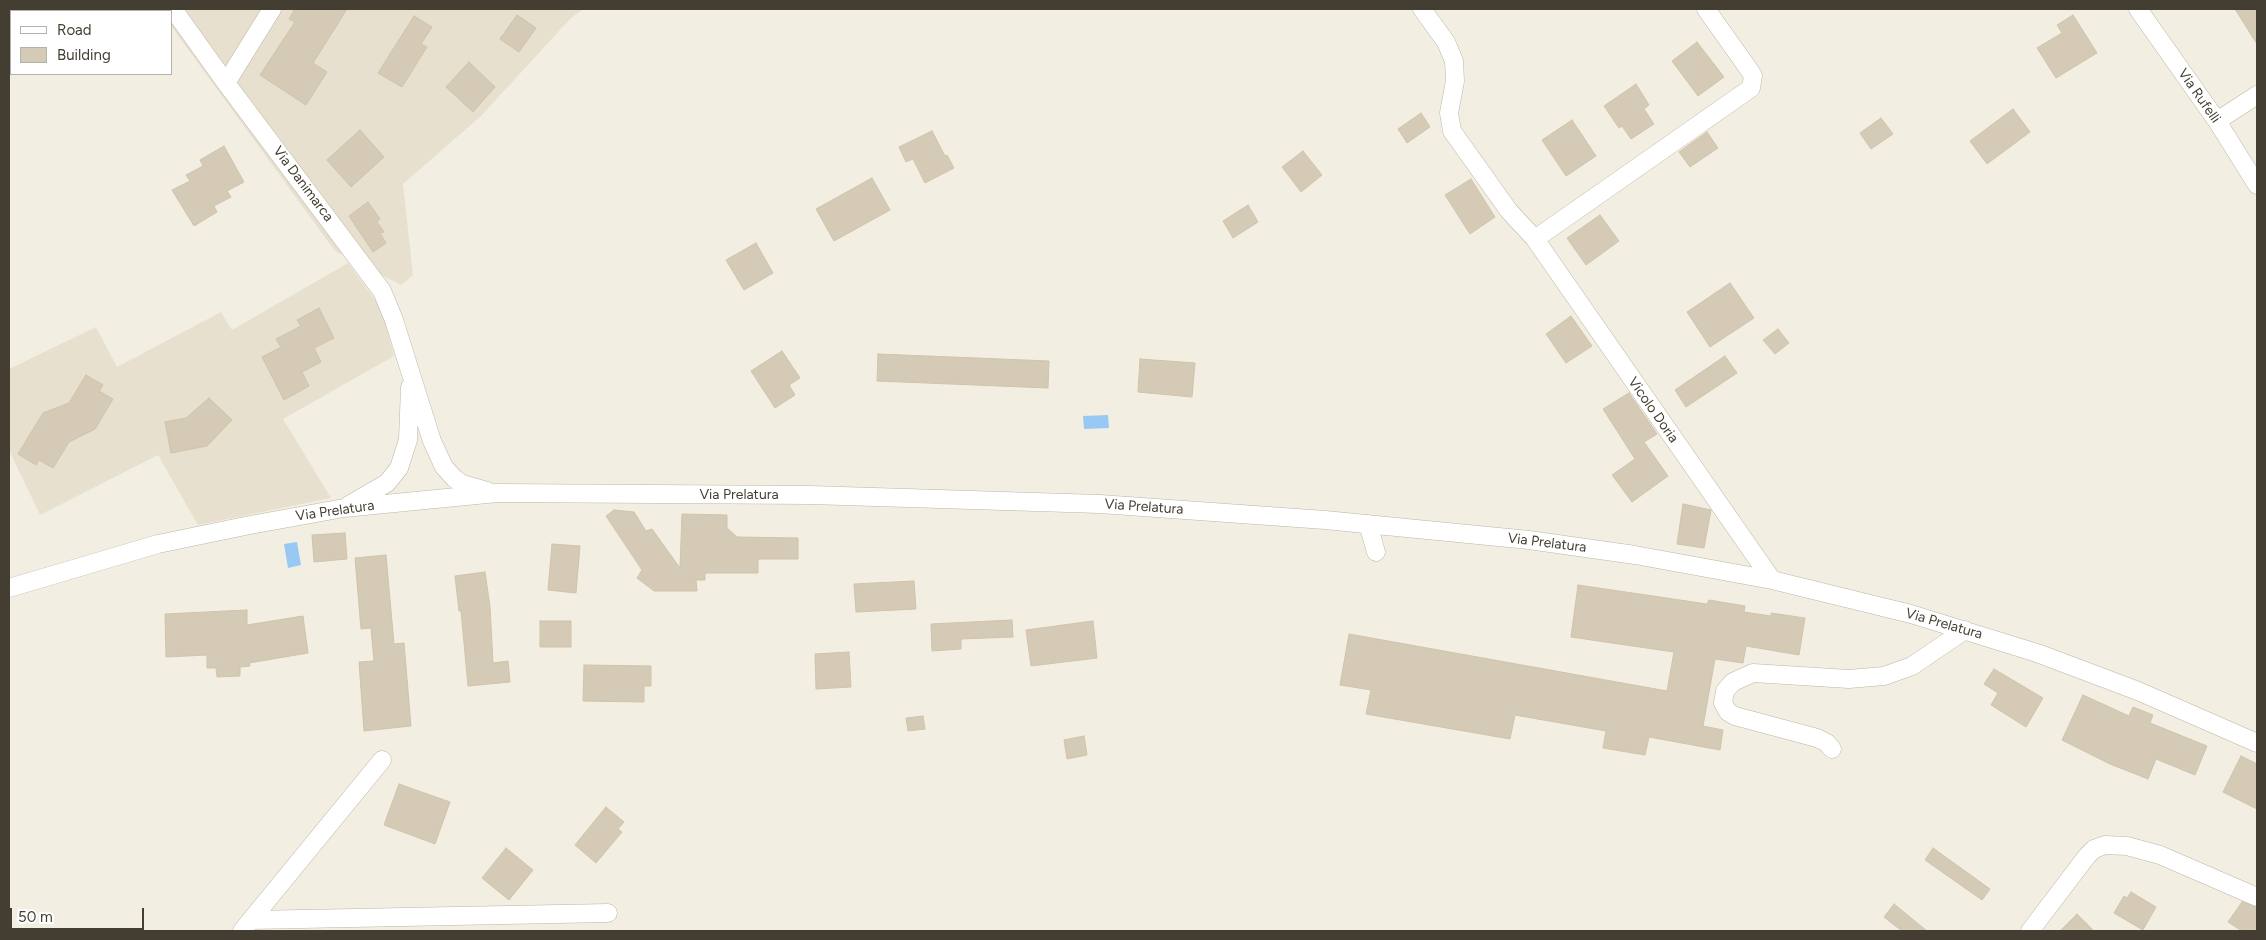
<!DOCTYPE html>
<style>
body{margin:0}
#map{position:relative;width:2266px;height:940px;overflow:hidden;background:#f2eee1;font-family:Figtree,sans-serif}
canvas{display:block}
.frame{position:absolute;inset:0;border:10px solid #443e32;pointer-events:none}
.legend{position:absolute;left:10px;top:10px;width:162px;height:65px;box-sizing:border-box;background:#fff;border:1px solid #b4b2ad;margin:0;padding:6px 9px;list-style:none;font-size:15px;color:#443e32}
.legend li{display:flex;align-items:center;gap:10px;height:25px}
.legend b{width:25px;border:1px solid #b4b2ad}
.scale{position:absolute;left:10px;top:908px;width:134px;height:22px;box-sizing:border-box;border:2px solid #443e32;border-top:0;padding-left:6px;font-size:15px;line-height:18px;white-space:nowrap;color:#443e32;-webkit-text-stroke:4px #fff;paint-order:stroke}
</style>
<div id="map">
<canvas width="2266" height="940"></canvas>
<div class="frame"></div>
<ul class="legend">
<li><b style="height:6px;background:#fff"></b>Road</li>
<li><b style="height:14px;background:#d4cab6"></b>Building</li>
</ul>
<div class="scale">50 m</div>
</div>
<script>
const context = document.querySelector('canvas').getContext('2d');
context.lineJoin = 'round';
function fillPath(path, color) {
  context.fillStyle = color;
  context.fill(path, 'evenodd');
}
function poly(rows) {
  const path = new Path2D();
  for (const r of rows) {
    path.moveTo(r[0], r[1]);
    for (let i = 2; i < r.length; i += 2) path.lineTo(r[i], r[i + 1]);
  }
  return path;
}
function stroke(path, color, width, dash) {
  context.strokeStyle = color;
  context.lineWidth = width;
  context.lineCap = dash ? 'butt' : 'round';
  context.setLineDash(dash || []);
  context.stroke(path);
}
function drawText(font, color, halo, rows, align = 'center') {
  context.font = font + ' Figtree,sans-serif';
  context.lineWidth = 4;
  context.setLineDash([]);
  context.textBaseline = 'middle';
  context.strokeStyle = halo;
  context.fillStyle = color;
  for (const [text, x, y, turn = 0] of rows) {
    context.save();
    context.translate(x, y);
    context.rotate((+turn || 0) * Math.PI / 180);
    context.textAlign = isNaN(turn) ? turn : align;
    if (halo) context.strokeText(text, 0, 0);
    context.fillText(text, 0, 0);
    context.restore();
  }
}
const residential = poly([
 [159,9,583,9,570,19,481,116,403,184,413,275,401,285,335,251,171,26,171,11,161,11],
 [348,263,382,309,394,356,283,419,331,498,198,525,158,455,40,515,9,450,9,369,96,327,117,367,221,312,232,330]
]);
const water = poly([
 [1108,415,1109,428,1084,429,1083,416],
 [297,542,301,565,288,568,284,544]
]);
const building = poly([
 [295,9,347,9,313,63,327,72,306,105,260,75,295,22,289,19,295,9],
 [2235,9,2257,9,2257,44,2235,9],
 [517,15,536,28,519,52,500,39,517,15],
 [2073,15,2097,53,2056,78,2037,48,2062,33,2057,25,2073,15],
 [414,16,432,27,421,44,427,47,402,87,378,73,414,16],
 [1697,42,1724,77,1698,96,1672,61,1697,42],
 [469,62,495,87,473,112,446,87,469,62],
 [1636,84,1649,105,1644,109,1654,124,1631,139,1622,126,1619,128,1604,106,1636,84],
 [2013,109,2030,132,1987,164,1970,141,2013,109],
 [1421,113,1430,127,1407,143,1398,129,1421,113],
 [1881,118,1893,134,1871,149,1860,133,1881,118],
 [1572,120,1596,156,1566,176,1542,140,1572,120],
 [360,130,384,157,351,187,327,160,360,130],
 [932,131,945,156,947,155,954,168,925,183,913,159,906,162,899,147,932,131],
 [1707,132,1718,148,1690,167,1679,152,1707,132],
 [224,146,244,182,227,191,231,197,214,206,217,212,194,226,172,190,190,181,186,175,203,166,200,160,224,146],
 [1303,151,1322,175,1301,192,1282,167,1303,151],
 [872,178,890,210,834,241,816,209,872,178],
 [1471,179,1495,217,1470,234,1445,195,1471,179],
 [368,202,380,219,377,222,384,232,380,233,386,243,373,252,349,216,368,202],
 [1248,205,1258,222,1233,238,1223,221,1248,205],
 [1600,215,1619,241,1586,265,1567,238,1600,215],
 [756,243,773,273,744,290,726,260,756,243],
 [1730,283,1754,318,1710,347,1687,312,1730,283],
 [319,308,334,338,314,348,321,362,302,372,309,386,284,400,262,357,281,347,276,339,301,326,297,320,319,308],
 [1571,316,1592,346,1566,363,1546,334,1571,316],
 [1778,329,1789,343,1775,354,1763,340,1778,329],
 [782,351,800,378,789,385,795,395,775,408,751,371,782,351],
 [878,354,1049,361,1048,388,877,381,878,354],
 [1725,356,1737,373,1686,407,1675,390,1725,356],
 [1140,359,1195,363,1192,397,1138,392,1140,359],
 [86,375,103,385,99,391,113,399,95,429,69,442,53,468,39,460,36,465,18,454,43,413,69,403,86,375],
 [1629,393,1657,434,1644,442,1668,476,1632,502,1612,475,1635,459,1603,409,1629,393],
 [209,398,232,420,207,446,171,453,165,422,186,418,209,398],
 [1683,504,1711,510,1704,548,1677,544,1683,504],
 [614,510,634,512,646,531,652,529,680,568,682,514,727,515,727,528,737,537,798,538,798,559,758,559,758,573,705,573,705,580,696,580,697,591,654,591,637,578,642,570,606,516,614,510],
 [345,533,347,559,314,562,312,535,345,533],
 [552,544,580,546,576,593,548,590,552,544],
 [386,555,394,644,404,643,411,726,364,731,359,662,374,661,371,628,361,629,355,558,386,555],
 [485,572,490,607,493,663,508,661,510,682,468,686,461,611,459,611,455,576,485,572],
 [914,581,916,609,856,612,854,584,914,581],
 [1578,585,1707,604,1709,600,1745,606,1744,612,1771,616,1771,613,1805,618,1799,655,1746,646,1743,663,1715,659,1703,726,1723,730,1720,750,1649,737,1645,755,1603,748,1606,731,1515,715,1510,739,1366,714,1371,690,1340,685,1349,634,1667,691,1674,652,1571,637,1578,585],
 [247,610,247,625,303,616,308,653,249,663,250,666,240,667,240,676,217,677,216,668,207,668,207,655,166,657,165,614,247,610],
 [1012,620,1013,637,961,639,961,649,932,651,931,624,1012,620],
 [540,621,571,621,571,647,540,647,540,621],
 [1093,621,1097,658,1031,666,1026,630,1093,621],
 [849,652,851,687,816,689,815,654,849,652],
 [584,665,651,666,651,686,644,686,644,702,583,701,584,665],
 [1994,669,2043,698,2026,727,1991,705,1998,693,1984,684,1994,669],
 [2083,695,2129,716,2133,707,2153,715,2150,723,2207,746,2195,775,2156,759,2148,779,2110,764,2062,740,2083,695],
 [923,716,925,729,908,731,906,718,923,716],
 [1084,736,1087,755,1067,759,1064,740,1084,736],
 [2241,756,2257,764,2257,809,2223,792,2241,756],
 [399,784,450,802,435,844,384,825,399,784],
 [606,807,624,822,618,829,622,832,596,863,575,845,606,807],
 [506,848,533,870,509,900,482,878,506,848],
 [1933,848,1990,889,1982,900,1925,860,1933,848],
 [2131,892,2156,907,2143,930,2114,913,2124,896,2127,898,2131,892],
 [2242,902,2257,907,2257,931,2242,931,2228,922,2242,902],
 [1894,904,1927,931,1902,931,1884,917,1894,904],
 [2077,914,2094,931,2060,931,2077,914]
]);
const minor = poly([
 [173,9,226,83,382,291,394,320,432,441,444,467,454,478,462,484,487,491],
 [1422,9,1446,42,1454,61,1455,81,1449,113,1452,131,1509,211,1535,239],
 [1706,9,1750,71,1753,76,1751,88,1535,239,1772,580],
 [2138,9,2217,121,2257,185],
 [226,83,272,9],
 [2217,121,2257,95],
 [349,505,387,483,399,468,408,440,410,387],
 [1368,524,1376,552],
 [9,588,158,544,250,525,344,508,497,493,810,495,1100,504,1325,520,1529,540,1635,555,1772,580,1911,614,2037,653,2138,691,2257,743],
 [1832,749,1827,743,1817,738,1735,716,1728,712,1723,703,1725,691,1733,682,1753,673,1849,679,1884,676,1912,666,1965,630],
 [251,920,382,760],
 [242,931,251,920,608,913],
 [2030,931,2087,856,2094,849,2105,845,2127,846,2160,855,2257,897]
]);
const streetNames = [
 ["Via Rufelli",2199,96,55],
 ["Via Danimarca",303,184,53],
 ["Vicolo Doria",1653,410,55],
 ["Via Prelatura",739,495],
 ["Via Prelatura",1144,507,4],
 ["Via Prelatura",335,511,-8],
 ["Via Prelatura",1547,543,7],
 ["Via Prelatura",1944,624,16]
];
fillPath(residential, '#e7e0cf');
fillPath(water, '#98c9f5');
fillPath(building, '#d4cab6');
stroke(building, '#d0c3a9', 1);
stroke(minor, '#beb6a4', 19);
stroke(minor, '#fff', 18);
drawText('14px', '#443e32', '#fff', streetNames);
</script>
